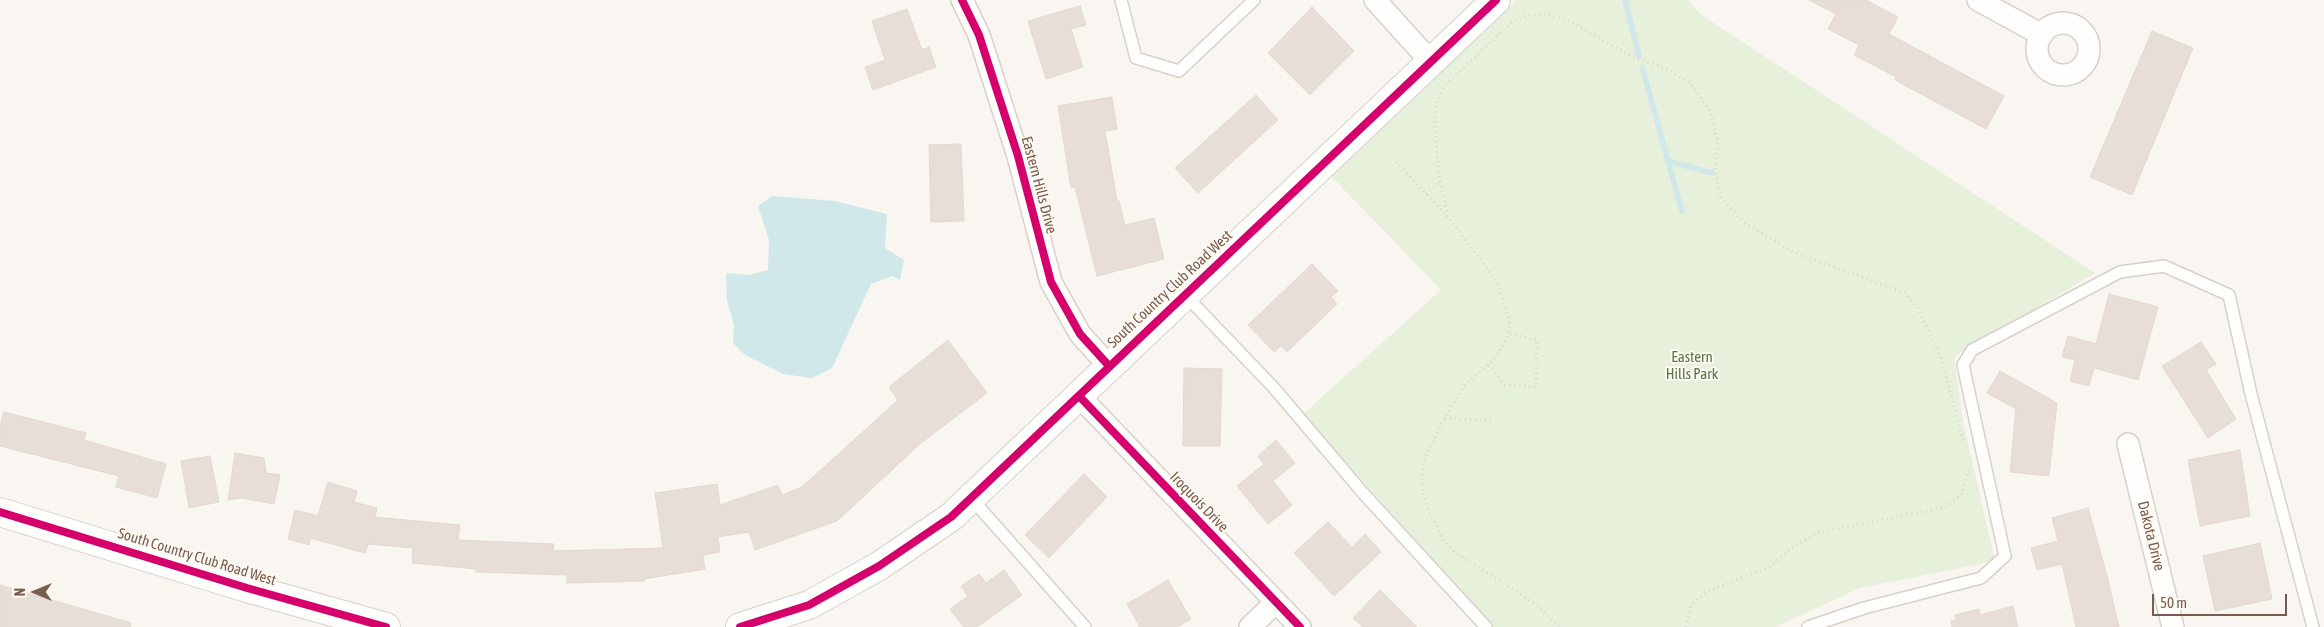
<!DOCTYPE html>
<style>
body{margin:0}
#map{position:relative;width:2324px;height:627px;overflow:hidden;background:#f9f5f0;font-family:"Asap Condensed",sans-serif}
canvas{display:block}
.north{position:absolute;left:10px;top:567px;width:50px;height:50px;-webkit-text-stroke:4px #fffaf3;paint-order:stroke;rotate:270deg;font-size:14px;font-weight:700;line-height:20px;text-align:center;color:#7a5c4d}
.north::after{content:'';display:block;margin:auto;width:18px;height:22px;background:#7a5c4d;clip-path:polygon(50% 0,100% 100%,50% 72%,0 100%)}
.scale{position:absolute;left:2152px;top:594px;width:135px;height:22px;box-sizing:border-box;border:2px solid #7a5c4d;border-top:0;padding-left:6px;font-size:15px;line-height:18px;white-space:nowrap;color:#7a5c4d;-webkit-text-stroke:4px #fffaf3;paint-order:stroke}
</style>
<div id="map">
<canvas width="2324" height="627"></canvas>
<div class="north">N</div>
<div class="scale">50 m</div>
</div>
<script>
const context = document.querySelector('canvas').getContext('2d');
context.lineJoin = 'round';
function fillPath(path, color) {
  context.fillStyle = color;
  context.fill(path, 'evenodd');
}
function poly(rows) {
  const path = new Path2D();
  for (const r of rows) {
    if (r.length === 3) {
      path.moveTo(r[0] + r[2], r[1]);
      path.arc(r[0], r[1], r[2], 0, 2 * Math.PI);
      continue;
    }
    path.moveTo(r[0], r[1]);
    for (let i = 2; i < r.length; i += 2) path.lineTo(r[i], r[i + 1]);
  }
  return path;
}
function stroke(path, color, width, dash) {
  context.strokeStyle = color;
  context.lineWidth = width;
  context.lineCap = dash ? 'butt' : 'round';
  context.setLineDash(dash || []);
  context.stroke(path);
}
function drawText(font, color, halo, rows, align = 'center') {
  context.font = font + ' "Asap Condensed",sans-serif';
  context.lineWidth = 4;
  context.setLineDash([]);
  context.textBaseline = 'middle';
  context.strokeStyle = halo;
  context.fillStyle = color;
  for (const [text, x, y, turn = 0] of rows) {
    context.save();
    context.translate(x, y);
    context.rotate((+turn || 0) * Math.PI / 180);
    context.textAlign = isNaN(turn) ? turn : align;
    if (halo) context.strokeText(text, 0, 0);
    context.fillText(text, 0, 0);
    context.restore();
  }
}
const green = poly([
 [1517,0,1688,0,1700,14,2095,273,1954,357,1963,422,1995,561,1860,588,1775,627,1493,627,1303,414,1441,290,1331,176]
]);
const water = poly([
 [772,196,835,201,887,214,885,248,904,260,900,280,892,276,871,284,832,368,812,378,783,374,745,355,733,343,734,325,727,300,726,273,748,275,768,270,769,240,758,206]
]);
const stream = poly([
 [1625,0,1639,56],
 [1642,67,1682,211],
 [1668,161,1712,173]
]);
const building = poly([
 [1809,0,1866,0,1898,17,1889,34,2004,96,1986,129,1895,80,1896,77,1854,55,1859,45,1828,29,1836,14,1809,0],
 [1080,6,1086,25,1071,29,1083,67,1046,79,1028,21,1080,6],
 [1312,7,1354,51,1310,95,1268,53,1312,7],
 [907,9,922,50,929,47,936,67,873,90,865,67,885,60,872,21,907,9],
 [2152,31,2193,48,2132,195,2090,177,2152,31],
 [1256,95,1278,120,1198,193,1175,168,1256,95],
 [1112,97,1117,129,1105,131,1117,201,1119,201,1125,225,1154,218,1164,259,1097,276,1075,187,1071,188,1058,106,1112,97],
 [961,144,964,221,931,222,929,145,961,144],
 [1312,264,1338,291,1331,297,1337,304,1287,352,1281,346,1274,352,1248,325,1312,264],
 [2109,294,2158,307,2138,380,2094,368,2089,386,2070,381,2075,360,2062,357,2068,336,2096,344,2109,294],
 [948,340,987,393,921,443,837,521,755,550,749,532,718,537,720,552,703,555,705,569,644,579,644,581,567,583,567,575,476,572,476,569,412,563,413,548,368,544,365,553,310,538,309,545,288,539,295,510,318,516,328,482,357,491,354,502,377,508,375,517,460,525,458,540,554,544,553,551,663,548,655,493,717,484,720,505,778,485,782,495,802,487,898,400,889,387,948,340],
 [2201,342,2216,364,2206,370,2236,419,2208,438,2162,366,2201,342],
 [1184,368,1222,369,1220,446,1183,446,1184,368],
 [2000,371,2057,403,2049,476,2010,472,2016,409,1987,393,2000,371],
 [4,412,86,433,84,440,166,464,157,498,116,487,119,476,0,446,0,426,4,412],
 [1276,440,1295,463,1273,481,1292,505,1268,524,1237,486,1264,464,1258,456,1276,440],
 [2240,450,2250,516,2200,526,2188,460,2240,450],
 [235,453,264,458,266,473,280,475,274,504,242,498,228,500,235,453],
 [210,456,219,502,189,508,181,461,210,456],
 [1084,474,1107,497,1049,558,1025,535,1084,474],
 [2088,508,2106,572,2119,627,2076,627,2062,564,2037,570,2031,548,2058,541,2052,518,2088,508],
 [1328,522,1352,547,1365,534,1381,552,1334,596,1294,553,1328,522],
 [2260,543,2272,599,2215,611,2203,556,2260,543],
 [1004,570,1022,595,977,627,964,627,950,609,968,596,961,586,979,574,986,583,1004,570],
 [1168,580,1191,619,1177,627,1140,627,1127,604,1168,580],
 [0,585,131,623,130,627,0,627,0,585],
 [1380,590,1417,627,1363,627,1353,618,1380,590],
 [2013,606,2018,627,1952,627,1951,621,1956,620,1955,615,1979,609,1980,615,2013,606]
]);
const path = poly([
 [1396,162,1448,217],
 [1426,194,1440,182],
 [1489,365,1505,385,1536,387,1537,340,1508,333],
 [1445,418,1494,421],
 [1559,627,1537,605,1453,551,1443,539,1429,512,1422,489,1422,473,1425,457,1447,414,1464,386,1494,359,1506,340,1510,324,1497,281,1448,217,1440,182,1434,119,1436,105,1444,86,1509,25,1524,16,1548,14,1567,20,1631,56,1669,70,1691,84,1710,111,1718,143,1715,167,1720,197,1745,223,1793,252,1905,293,1918,308,1940,355,1963,441],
 [1686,627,1692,604,1705,593,1769,567,1796,545,1812,536,1821,532,1946,507,1962,494,1969,466]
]);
const service = poly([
 [1121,0,1136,58,1179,71,1254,0],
 [1185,295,1274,388,1363,493,1486,627],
 [971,498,1085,627],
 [1808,627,1864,608,1981,578,2005,556,1963,365,1972,350,2120,272,2164,266,2229,295,2251,394,2313,627]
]);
const minor = poly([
 [962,0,979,35,1018,156,1051,282,1080,334,1109,366],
 [1375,0,1431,62],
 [1978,0,2042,35],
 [2063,49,26],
 [1079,396,1300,627],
 [2128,444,2173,627],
 [1250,627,1276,602]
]);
const tertiary = poly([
 [0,512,247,588,386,627],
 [740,627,809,605,879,566,951,517,1496,0]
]);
const cycleway = poly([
 [962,0,979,35,1018,156,1051,282,1080,334,1109,366],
 [1079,396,1300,627],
 [0,512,247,588,386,627],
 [740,627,809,605,879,566,951,517,1496,0]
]);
const streetNames = [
 ["Eastern Hills Drive",1039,185,75],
 ["South Country Club Road West",1170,289,-43],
 ["Iroquois Drive",1199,502,46],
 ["Dakota Drive",2151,536,76],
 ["South Country Club Road West",197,557,17]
];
const parkNames = [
 ["Eastern",1692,357],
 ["Hills Park",1692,374]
];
fillPath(green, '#e7f0db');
fillPath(water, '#d0e8ea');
stroke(stream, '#d0e8ea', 5.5);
fillPath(building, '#e6ded7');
stroke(building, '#e2d8d2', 1);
stroke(service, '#d7d1cb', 14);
stroke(minor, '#d7d1cb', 24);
stroke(tertiary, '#d7d1cb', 30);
stroke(path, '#dcd5d0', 3, [1, 4]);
stroke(service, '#fefefd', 11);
stroke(minor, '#fefefd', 21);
stroke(tertiary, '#fefefd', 28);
stroke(cycleway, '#d6006c', 8);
drawText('15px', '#7a5c4d', '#fffaf3', streetNames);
drawText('15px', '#537a41', '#fffaf3', parkNames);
</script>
